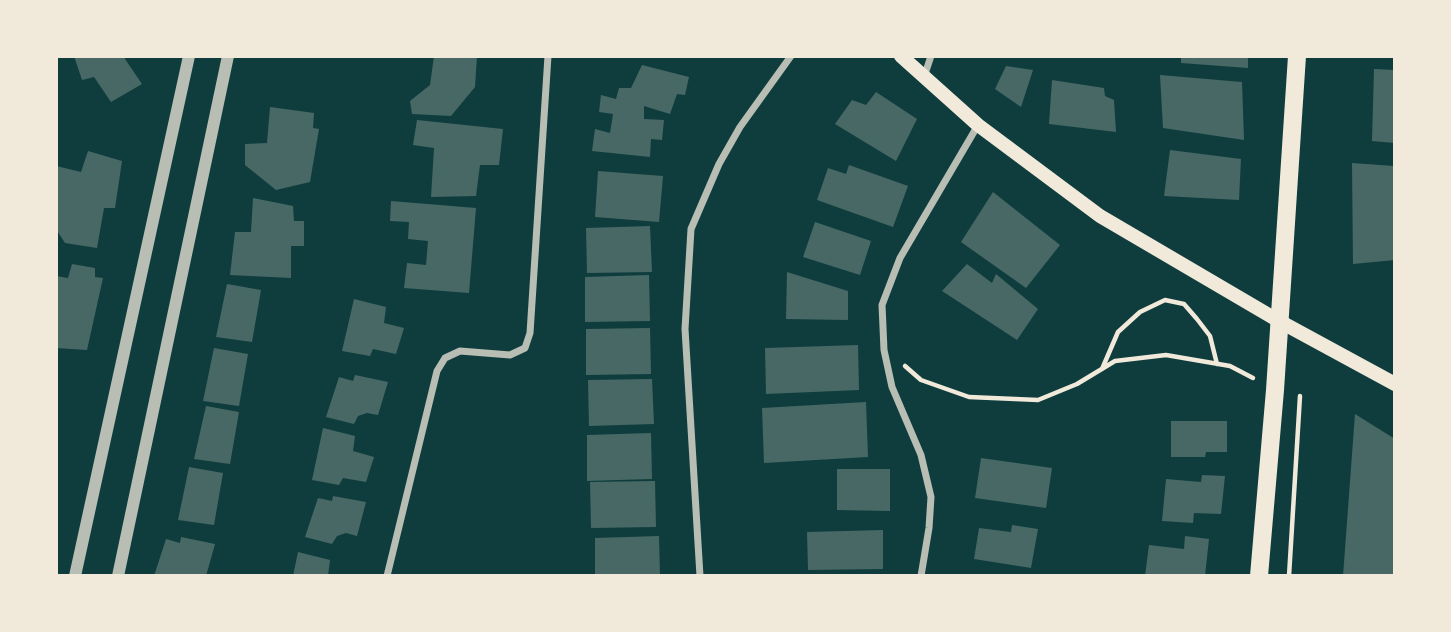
<!DOCTYPE html>
<style>
body{margin:0}
#map{position:relative;width:1451px;height:632px;overflow:hidden;background:#0f3d3e;font-family:Barlow,sans-serif}
canvas{display:block}
.frame{position:absolute;inset:0;border:58px solid #f1e9da;pointer-events:none}
</style>
<div id="map">
<canvas width="1451" height="632"></canvas>
<div class="frame"></div>
</div>
<script>
const context = document.querySelector('canvas').getContext('2d');
context.lineJoin = 'round';
function fillPath(path, color) {
  context.fillStyle = color;
  context.fill(path, 'evenodd');
}
function poly(rows) {
  const path = new Path2D();
  for (const r of rows) {
    path.moveTo(r[0], r[1]);
    for (let i = 2; i < r.length; i += 2) path.lineTo(r[i], r[i + 1]);
  }
  return path;
}
function stroke(path, color, width, dash) {
  context.strokeStyle = color;
  context.lineWidth = width;
  context.lineCap = dash ? 'butt' : 'round';
  context.setLineDash(dash || []);
  context.stroke(path);
}
const building = poly([
 [74,56,126,56,125,59,142,84,111,102,94,77,82,80],
 [434,56,477,56,475,87,451,116,412,114,410,101,430,85],
 [1181,56,1248,56,1248,68,1181,63],
 [642,65,689,77,685,95,677,94,670,114,644,106,644,119,664,120,662,140,651,139,650,157,592,151,595,129,610,133,613,114,599,112,601,95,616,99,619,88,631,88],
 [1006,66,1033,70,1021,107,995,89],
 [1374,69,1395,70,1395,143,1372,141],
 [1160,75,1242,82,1244,140,1163,128],
 [1052,80,1104,88,1105,96,1114,100,1116,132,1049,124],
 [876,92,917,119,896,161,835,124,852,100,866,105],
 [270,107,314,113,313,128,319,129,310,182,276,190,245,165,245,144,267,143],
 [417,120,503,129,499,165,480,165,476,196,431,197,434,148,413,145],
 [1170,150,1241,159,1239,200,1164,196],
 [88,151,122,161,115,208,104,208,97,248,65,243,56,229,56,166,81,172],
 [1352,163,1394,166,1395,260,1353,264],
 [849,165,908,186,893,227,817,200,828,168,846,174],
 [598,171,663,176,659,222,595,217],
 [993,192,1060,245,1026,288,961,242],
 [253,198,293,206,294,221,304,221,304,246,291,246,291,278,230,275,235,232,251,232],
 [391,201,476,208,469,293,404,288,407,263,426,265,428,241,408,239,409,222,390,221],
 [815,222,871,241,860,275,803,257],
 [650,226,652,272,587,273,586,228],
 [72,264,95,268,95,277,103,278,87,350,56,348,56,276,68,278],
 [967,264,992,283,996,274,1038,309,1017,340,942,291],
 [787,272,848,291,848,320,786,319],
 [649,275,650,321,585,322,585,277],
 [227,284,261,290,252,342,216,337],
 [354,299,386,307,384,323,404,328,396,354,373,349,370,356,342,351],
 [650,328,651,374,586,375,586,329],
 [858,345,859,390,766,394,765,348],
 [214,348,248,354,239,406,203,401],
 [355,375,388,382,378,415,367,413,358,416,354,424,326,417,339,377,353,381],
 [652,379,654,424,589,426,588,380],
 [866,402,868,457,764,463,762,408],
 [206,406,239,412,230,464,194,459],
 [1355,414,1395,439,1395,576,1343,576],
 [1171,421,1227,421,1227,452,1206,452,1205,457,1171,457],
 [323,428,355,436,353,451,374,457,366,482,343,478,339,485,312,480],
 [651,433,652,479,587,481,587,435],
 [981,458,1052,468,1046,508,975,498],
 [189,467,223,473,214,525,178,520],
 [837,469,890,469,890,511,837,510],
 [1202,475,1225,476,1221,514,1194,513,1193,523,1162,521,1166,479,1201,482],
 [655,481,656,527,591,528,590,482],
 [333,496,366,502,357,536,346,533,337,536,332,544,305,537,318,498,332,501],
 [1012,525,1038,529,1031,568,974,559,979,528,1011,532],
 [883,530,883,569,808,570,807,532],
 [659,536,660,576,595,576,595,538],
 [1185,536,1209,539,1205,576,1145,576,1149,545,1184,549],
 [181,537,215,544,206,576,154,576,166,539,180,543],
 [298,552,330,560,328,576,293,576]
]);
const path = poly([
 [905,366,921,380,969,397,1038,400,1077,384,1115,361,1166,355,1230,366,1253,378],
 [1102,369,1118,332,1140,312,1165,300,1184,304,1197,319,1210,336,1217,364],
 [1289,576,1300,396]
]);
const minor = poly([
 [924,77,931,56],
 [387,576,437,371,445,358,460,351,510,355,525,348,530,333,548,56],
 [700,576,685,329,691,229,719,164,740,127,791,56],
 [921,576,929,528,931,497,921,455,892,387,884,350,882,305,900,258,978,125]
]);
const tertiary = poly([
 [75,576,189,56],
 [118,576,228,56]
]);
const secondary = poly([
 [901,56,978,125,1100,216,1279,321,1395,384]
]);
const primary = poly([
 [1259,576,1275,390,1297,56]
]);
fillPath(building, '#486865');
stroke(path, '#f1e9da', 4.5);
stroke(minor, '#b8beb3', 7);
stroke(tertiary, '#b8beb3', 12);
stroke(secondary, '#f1e9da', 14);
stroke(primary, '#f1e9da', 18);
</script>
